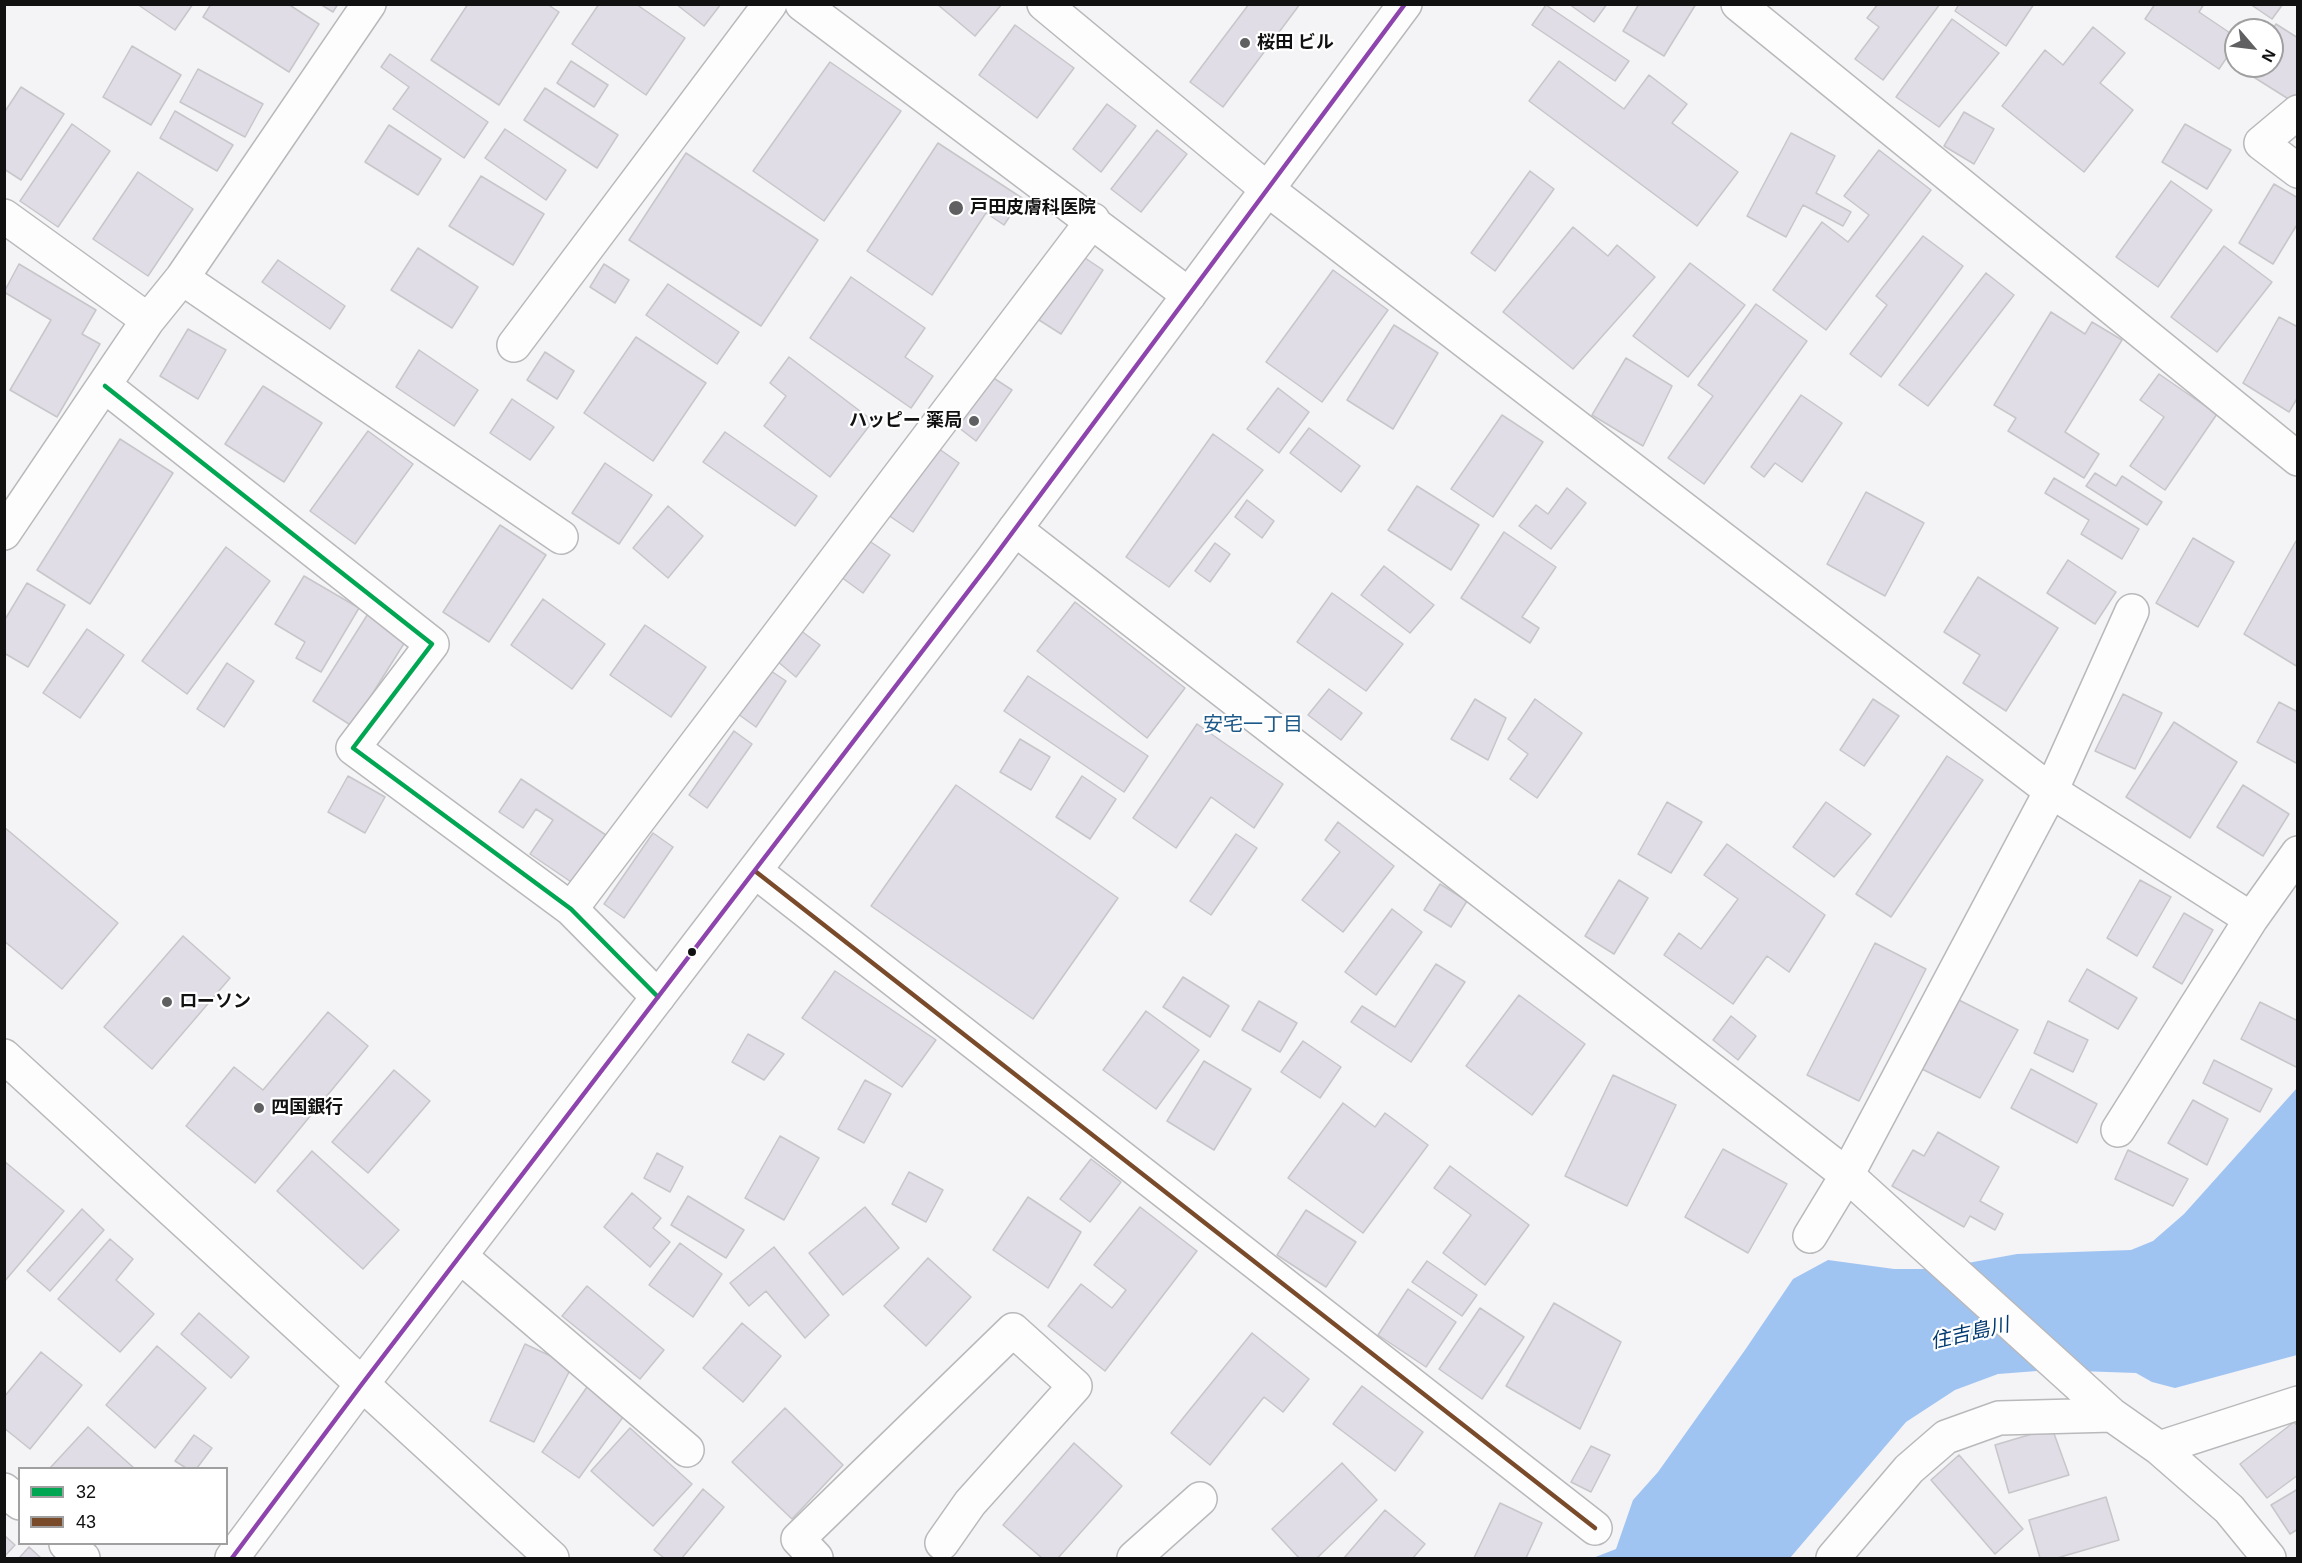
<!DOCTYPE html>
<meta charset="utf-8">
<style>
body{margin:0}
#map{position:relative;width:2302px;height:1563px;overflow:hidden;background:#f4f3f6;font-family:Arial,sans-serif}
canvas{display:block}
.frame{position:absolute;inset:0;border:6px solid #111112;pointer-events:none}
.legend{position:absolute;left:18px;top:1467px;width:210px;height:78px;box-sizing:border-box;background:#fff;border:2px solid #a0a0a0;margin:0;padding:8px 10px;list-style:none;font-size:18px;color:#111112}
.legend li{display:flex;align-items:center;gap:12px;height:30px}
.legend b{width:30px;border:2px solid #a0a0a0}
.north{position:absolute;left:2224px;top:18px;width:60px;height:60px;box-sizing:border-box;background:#fff;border:2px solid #a0a0a0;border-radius:50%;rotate:118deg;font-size:16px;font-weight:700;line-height:24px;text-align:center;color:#111112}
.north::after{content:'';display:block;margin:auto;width:21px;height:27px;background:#606062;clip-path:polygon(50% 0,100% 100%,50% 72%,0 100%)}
</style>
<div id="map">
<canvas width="2302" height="1563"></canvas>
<div class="frame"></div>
<ul class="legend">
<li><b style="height:8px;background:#00a651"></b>32</li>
<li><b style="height:8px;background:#7a4b2a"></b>43</li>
</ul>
<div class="north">N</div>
</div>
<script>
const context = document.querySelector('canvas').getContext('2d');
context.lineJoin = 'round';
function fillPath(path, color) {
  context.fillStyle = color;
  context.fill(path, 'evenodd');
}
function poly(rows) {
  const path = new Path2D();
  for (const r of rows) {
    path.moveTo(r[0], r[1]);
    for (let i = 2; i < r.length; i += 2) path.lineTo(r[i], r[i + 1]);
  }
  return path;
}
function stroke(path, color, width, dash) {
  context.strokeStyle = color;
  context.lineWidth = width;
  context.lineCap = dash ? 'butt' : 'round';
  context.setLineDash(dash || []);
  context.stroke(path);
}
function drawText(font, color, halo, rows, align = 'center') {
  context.font = font + ' Arial,"Noto Sans JP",sans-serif';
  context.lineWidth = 4.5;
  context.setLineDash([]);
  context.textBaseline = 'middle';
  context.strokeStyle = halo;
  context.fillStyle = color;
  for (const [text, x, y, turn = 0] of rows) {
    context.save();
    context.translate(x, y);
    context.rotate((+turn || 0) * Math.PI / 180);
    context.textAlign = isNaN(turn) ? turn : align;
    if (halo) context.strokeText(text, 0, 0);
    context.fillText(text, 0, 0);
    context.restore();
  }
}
const water = poly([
 [2297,1088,2297,1355,2175,1388,2152,1382,2136,1373,2050,1370,1998,1374,1955,1390,1906,1422,1790,1558,1593,1558,1616,1549,1633,1500,1658,1472,1745,1350,1793,1279,1828,1260,1894,1269,1935,1269,2017,1254,2131,1250,2153,1241,2184,1214]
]);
const building = poly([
 [137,4,193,4,175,30,137,4],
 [211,4,288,4,319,24,289,72,203,17,211,4],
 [320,4,338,4,333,12,320,4],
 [468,4,547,4,559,12,499,105,431,60,468,4],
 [599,4,636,4,685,38,646,95,572,44,599,4],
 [676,4,721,4,704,26,676,4],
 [937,4,1002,4,975,36,937,4],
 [1249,4,1300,4,1223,107,1190,82,1249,4],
 [1569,4,1607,4,1594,22,1569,4],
 [1639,4,1696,4,1664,56,1623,31,1639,4],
 [1878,4,1940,4,1883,80,1855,59,1879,27,1867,18,1878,4],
 [1959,4,2034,4,2006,46,1955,11,1959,4],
 [2155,4,2204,4,2199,12,2236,37,2236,44,2219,69,2145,19,2155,4],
 [2250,4,2283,4,2272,19,2250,4],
 [1546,5,1629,61,1615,81,1532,25,1546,5],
 [1952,19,1999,53,1939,127,1896,97,1952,19],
 [2276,24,2298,38,2298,105,2244,71,2248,66,2272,66,2272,30,2276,24],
 [1015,25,1074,68,1037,118,979,75,1015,25],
 [2093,27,2125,53,2100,83,2133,110,2084,172,2002,106,2045,50,2063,65,2093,27],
 [132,46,181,75,151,125,103,97,132,46],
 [390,54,488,122,464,158,393,109,409,87,381,67,390,54],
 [571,61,608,85,594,107,557,83,571,61],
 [1559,61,1624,109,1649,75,1687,104,1672,123,1738,172,1697,226,1529,101,1559,61],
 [830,62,901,111,824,221,753,171,830,62],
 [198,69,263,104,245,137,180,102,198,69],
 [21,87,64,114,21,180,4,169,4,113,21,87],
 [545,88,618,135,597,168,524,120,545,88],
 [1107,104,1136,126,1101,172,1073,149,1107,104],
 [175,111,233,145,217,171,160,138,175,111],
 [1964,112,1994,129,1974,164,1944,146,1964,112],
 [72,124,110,151,58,227,20,201,72,124],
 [2185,124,2231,150,2207,189,2162,162,2185,124],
 [389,125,441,159,418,195,365,162,389,125],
 [505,129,566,170,546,200,485,158,505,129],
 [1157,130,1187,154,1141,212,1111,189,1157,130],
 [1791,133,1835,156,1816,193,1851,212,1843,226,1803,205,1786,237,1747,216,1791,133],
 [938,143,1022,198,1004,225,986,213,932,295,867,251,938,143],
 [1879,150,1931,190,1826,330,1773,290,1822,222,1848,242,1869,215,1844,196,1879,150],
 [686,153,818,240,761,326,629,240,686,153],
 [1530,171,1554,189,1495,271,1471,253,1530,171],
 [138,172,193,209,148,276,93,239,138,172],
 [481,176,544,214,513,265,449,226,481,176],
 [2171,181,2212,210,2158,287,2116,257,2171,181],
 [2274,184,2298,198,2298,223,2273,264,2239,243,2274,184],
 [1573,227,1608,256,1617,245,1655,277,1573,369,1503,312,1573,227],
 [1923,236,1963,266,1881,377,1850,354,1887,305,1876,296,1923,236],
 [2224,246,2272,282,2217,352,2171,317,2224,246],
 [418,248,478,287,452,328,391,290,418,248],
 [1082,256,1103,270,1061,334,1039,320,1082,256],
 [278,260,345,306,330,329,262,282,278,260],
 [1690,263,1745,305,1688,377,1633,336,1690,263],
 [19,264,96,310,82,334,100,344,57,417,10,390,51,320,4,292,19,264],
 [604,264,629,280,615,303,590,287,604,264],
 [1333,270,1388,310,1322,402,1266,362,1333,270],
 [1986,273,2014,295,1928,406,1899,385,1986,273],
 [851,277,925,328,905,357,933,376,911,408,810,338,851,277],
 [668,284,739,332,717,364,646,315,668,284],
 [1756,304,1807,341,1704,484,1668,458,1713,396,1698,385,1756,304],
 [2051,312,2085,334,2092,322,2122,340,2065,432,2099,454,2084,478,2008,431,2016,418,1994,405,2051,312],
 [2279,317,2298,327,2298,397,2289,412,2243,383,2279,317],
 [1394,325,1438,353,1393,429,1347,400,1394,325],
 [188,329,226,350,198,399,160,376,188,329],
 [636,337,706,383,653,461,584,413,636,337],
 [419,350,478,390,454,426,396,387,419,350],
 [545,352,574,371,557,399,527,380,545,352],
 [789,357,873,421,830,477,764,426,786,396,770,383,789,357],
 [1626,358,1672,386,1643,446,1592,415,1626,358],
 [2159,374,2217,414,2165,490,2130,466,2164,417,2140,400,2159,374],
 [989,375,1012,390,976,441,954,424,989,375],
 [263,386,322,423,284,482,225,444,263,386],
 [1278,388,1309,412,1279,453,1247,429,1278,388],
 [1801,395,1842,423,1802,482,1775,463,1764,477,1751,467,1801,395],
 [512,399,554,427,530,460,490,433,512,399],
 [1502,415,1543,442,1493,517,1451,489,1502,415],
 [1309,428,1360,466,1341,492,1290,453,1309,428],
 [368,431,413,464,355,544,310,511,368,431],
 [725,432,817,496,795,526,703,462,725,432],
 [1213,434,1263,470,1169,587,1126,557,1213,434],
 [120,439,173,473,90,604,37,570,120,439],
 [935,446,959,463,913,532,888,515,935,446],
 [605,463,652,495,619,544,572,513,605,463],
 [2095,473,2116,486,2122,476,2162,502,2147,525,2086,486,2095,473],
 [2054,478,2139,529,2122,559,2081,534,2089,520,2045,493,2054,478],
 [1417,486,1479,525,1451,570,1388,530,1417,486],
 [1567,488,1586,503,1551,549,1519,526,1536,505,1548,514,1567,488],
 [1866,492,1924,523,1885,596,1827,564,1866,492],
 [1247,500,1274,521,1262,538,1235,517,1247,500],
 [668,506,703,536,668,578,633,548,668,506],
 [500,525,546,555,489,642,443,612,500,525],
 [1504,532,1556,567,1522,617,1539,628,1530,643,1461,598,1504,532],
 [2193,538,2234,562,2198,627,2156,603,2193,538],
 [868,540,890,555,863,593,841,577,868,540],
 [2296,541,2298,542,2298,667,2244,634,2296,541],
 [1215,543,1230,554,1210,582,1195,571,1215,543],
 [226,547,270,581,187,694,142,661,226,547],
 [2068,560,2116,592,2095,624,2047,593,2068,560],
 [1384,566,1434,605,1410,633,1361,595,1384,566],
 [304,576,359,608,321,672,296,658,305,642,275,624,304,576],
 [1978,577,2058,628,2006,711,1963,683,1980,655,1944,632,1978,577],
 [27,583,65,605,28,667,4,653,4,621,27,583],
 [1332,593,1403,644,1366,691,1297,642,1332,593],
 [543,599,605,644,572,689,511,645,543,599],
 [1075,602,1185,688,1147,738,1037,651,1075,602],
 [371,609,410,634,352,726,313,701,371,609],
 [645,625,706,667,671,717,610,675,645,625],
 [87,629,124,655,80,718,43,693,87,629],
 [800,630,820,645,796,677,777,661,800,630],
 [227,663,254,681,224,727,197,709,227,663],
 [768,669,786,681,756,727,738,714,768,669],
 [1028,676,1148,756,1124,792,1004,711,1028,676],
 [1329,689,1362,713,1341,740,1308,715,1329,689],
 [2123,694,2162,713,2135,769,2095,751,2123,694],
 [1475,699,1506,718,1488,760,1451,739,1475,699],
 [1535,699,1582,733,1537,798,1510,779,1528,754,1508,739,1535,699],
 [1873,699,1899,716,1864,766,1840,750,1873,699],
 [2279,702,2298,712,2298,764,2257,742,2279,702],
 [2174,722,2237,762,2190,838,2126,797,2174,722],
 [1197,724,1283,784,1254,828,1211,797,1176,848,1133,818,1197,724],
 [734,731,752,744,707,808,689,795,734,731],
 [1020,739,1050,757,1031,790,1000,772,1020,739],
 [1947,756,1983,780,1891,917,1856,894,1947,756],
 [348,776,385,797,365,833,328,812,348,776],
 [1082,776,1116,799,1090,839,1056,817,1082,776],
 [521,779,609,837,577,886,530,854,553,820,536,809,523,828,499,812,521,779],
 [956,785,1118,898,1033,1019,871,906,956,785],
 [2243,785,2289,814,2263,856,2217,827,2243,785],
 [1667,802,1702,822,1671,873,1638,854,1667,802],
 [1826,802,1871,834,1834,877,1793,847,1826,802],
 [1338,822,1394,866,1343,932,1302,900,1340,852,1325,840,1338,822],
 [4,827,118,923,62,989,4,941,4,827],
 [653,833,673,847,624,918,604,904,653,833],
 [1236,834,1257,848,1211,915,1190,901,1236,834],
 [1727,844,1825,915,1789,972,1767,956,1733,1004,1664,955,1679,933,1701,949,1738,899,1704,875,1727,844],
 [1619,880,1648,898,1614,954,1585,936,1619,880],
 [2140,880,2171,897,2137,956,2107,938,2140,880],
 [1440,884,1467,901,1451,927,1424,910,1440,884],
 [1392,909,1422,932,1376,995,1345,972,1392,909],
 [2184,913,2213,930,2182,984,2153,967,2184,913],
 [183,936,230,978,152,1069,104,1027,183,936],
 [1875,943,1926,969,1859,1101,1807,1075,1875,943],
 [1436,964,1465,982,1411,1062,1351,1022,1362,1006,1395,1027,1436,964],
 [2087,969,2137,998,2118,1029,2069,1001,2087,969],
 [835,971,936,1040,902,1087,802,1018,835,971],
 [1183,977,1229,1006,1210,1037,1163,1007,1183,977],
 [1519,995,1585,1044,1532,1115,1466,1066,1519,995],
 [1955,998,2018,1030,1980,1098,1920,1068,1955,998],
 [1259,1001,1297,1023,1280,1052,1242,1030,1259,1001],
 [2260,1002,2298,1021,2298,1068,2241,1039,2260,1002],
 [1146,1011,1199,1050,1156,1109,1103,1070,1146,1011],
 [328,1012,368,1046,255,1183,186,1126,234,1067,263,1090,328,1012],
 [1731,1016,1756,1036,1738,1060,1713,1040,1731,1016],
 [2048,1021,2088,1040,2073,1072,2034,1053,2048,1021],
 [748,1034,784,1054,764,1080,732,1062,748,1034],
 [1303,1041,1341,1067,1320,1098,1281,1072,1303,1041],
 [2214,1060,2272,1089,2260,1112,2203,1083,2214,1060],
 [1204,1061,1251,1089,1214,1150,1167,1121,1204,1061],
 [2031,1069,2097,1104,2077,1143,2011,1108,2031,1069],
 [394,1070,430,1101,368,1173,332,1142,394,1070],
 [1613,1075,1676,1105,1627,1206,1565,1176,1613,1075],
 [865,1080,891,1094,864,1143,838,1129,865,1080],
 [2193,1100,2228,1119,2207,1165,2168,1143,2193,1100],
 [1343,1103,1375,1127,1385,1113,1428,1145,1363,1233,1288,1178,1343,1103],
 [1938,1132,1999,1167,1980,1201,2003,1214,1995,1230,1970,1216,1964,1227,1892,1186,1913,1150,1924,1156,1938,1132],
 [780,1136,819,1158,784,1220,745,1198,780,1136],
 [1723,1149,1787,1184,1748,1253,1685,1217,1723,1149],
 [2128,1150,2188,1179,2173,1206,2115,1179,2128,1150],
 [312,1151,399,1230,363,1269,277,1191,312,1151],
 [657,1153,683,1167,670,1192,644,1178,657,1153],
 [1091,1159,1121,1182,1090,1222,1060,1199,1091,1159],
 [4,1161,64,1211,4,1282,4,1161],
 [1450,1166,1529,1225,1485,1285,1443,1253,1471,1215,1434,1188,1450,1166],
 [909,1172,943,1190,926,1222,892,1204,909,1172],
 [632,1193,661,1218,653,1228,670,1242,650,1267,604,1227,632,1193],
 [688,1196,744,1230,726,1258,671,1225,688,1196],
 [1028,1197,1081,1232,1048,1288,993,1250,1028,1197],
 [865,1207,899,1248,843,1295,809,1253,865,1207],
 [1140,1207,1197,1251,1105,1371,1048,1326,1081,1284,1112,1308,1126,1290,1094,1265,1140,1207],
 [82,1209,104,1230,50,1291,27,1271,82,1209],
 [1306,1210,1356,1242,1326,1287,1277,1255,1306,1210],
 [110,1239,133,1259,116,1280,154,1314,120,1352,58,1299,110,1239],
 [680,1243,722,1274,693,1317,649,1285,680,1243],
 [774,1247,829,1315,805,1338,766,1291,749,1306,730,1283,774,1247],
 [928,1258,971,1297,926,1346,884,1306,928,1258],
 [1427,1261,1477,1295,1462,1316,1412,1282,1427,1261],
 [587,1286,664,1350,640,1379,562,1316,587,1286],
 [1408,1289,1456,1322,1426,1367,1378,1335,1408,1289],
 [1554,1303,1621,1342,1580,1429,1506,1386,1554,1303],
 [1480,1308,1524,1337,1482,1399,1439,1369,1480,1308],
 [199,1313,249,1357,231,1378,181,1334,199,1313],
 [742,1323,781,1356,743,1402,703,1368,742,1323],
 [1252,1333,1309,1379,1283,1412,1264,1397,1210,1465,1171,1433,1252,1333],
 [525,1344,572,1366,534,1442,490,1421,525,1344],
 [157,1346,206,1388,155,1448,106,1405,157,1346],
 [41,1352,82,1385,30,1449,4,1428,4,1397,41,1352],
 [1362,1386,1423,1432,1395,1471,1333,1424,1362,1386],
 [587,1387,626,1413,579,1478,542,1452,587,1387],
 [785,1408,843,1465,792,1519,732,1462,785,1408],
 [2294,1422,2298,1427,2298,1475,2267,1498,2240,1464,2294,1422],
 [88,1427,134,1468,50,1468,88,1427],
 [630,1428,692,1484,653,1526,591,1471,630,1428],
 [2052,1428,2069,1475,2009,1493,1995,1445,2052,1428],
 [194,1435,212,1448,197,1468,186,1468,175,1461,194,1435],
 [1074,1443,1122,1486,1058,1558,1042,1558,1003,1525,1074,1443],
 [1591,1446,1610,1455,1591,1492,1571,1482,1591,1446],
 [1959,1455,2023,1529,1995,1554,1931,1480,1959,1455],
 [1342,1463,1377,1500,1317,1558,1299,1558,1272,1529,1342,1463],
 [703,1489,724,1507,682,1558,664,1558,654,1550,703,1489],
 [2298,1489,2298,1529,2290,1534,2271,1505,2298,1489],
 [2106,1497,2119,1540,2057,1558,2040,1558,2029,1520,2106,1497],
 [1500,1503,1542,1523,1526,1558,1474,1558,1500,1503],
 [1385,1510,1425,1544,1413,1558,1344,1558,1385,1510],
 [4,1535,15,1545,4,1557,4,1535],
 [29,1547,41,1558,19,1558,29,1547]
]);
const street = poly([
 [802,4,1189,295],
 [1044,4,1267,189,2051,791,2251,919],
 [1738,4,2298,459],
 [2298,112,2261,143,2298,171],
 [4,216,148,320],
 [182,278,561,537],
 [514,345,770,4],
 [105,386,432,644,353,748,571,909,658,997],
 [1015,529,1847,1175,2112,1415],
 [4,533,148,320,182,278,369,4],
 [755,871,1595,1528],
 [571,909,1093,220],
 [2118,1130,2251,919,2298,853],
 [1810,1236,1847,1175,2051,791,2132,611],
 [460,1256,687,1450],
 [2159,1448,2229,1509,2269,1558],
 [4,1490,20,1503],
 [66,1544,83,1558],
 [816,1558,798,1539,1013,1330,1075,1386,970,1503,942,1543],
 [1134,1558,1200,1499],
 [1833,1558,1909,1469,1946,1437,1999,1418,2112,1415,2159,1448,2298,1403]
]);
const secondary = poly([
 [4,1056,552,1558]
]);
const primary = poly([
 [232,1558,362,1384,989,564,1405,4]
]);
const bus1 = poly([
 [105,386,432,644,353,748,571,909,658,997]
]);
const bus2 = poly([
 [755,871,1595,1528]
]);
const bus3 = poly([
 [232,1558,362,1384,989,564,1405,4]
]);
const markers = [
 [1245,43,6,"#606062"],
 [956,208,8,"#606062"],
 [974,421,6,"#606062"],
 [692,952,5,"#111112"],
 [167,1002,6,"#606062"],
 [259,1108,6,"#606062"]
];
const poiNames = [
 ["桜田 ビル",1257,43],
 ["戸田皮膚科医院",970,208],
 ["ハッピー 薬局",962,421,"right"],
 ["ローソン",179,1002],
 ["四国銀行",271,1108]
];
const neighbourhoodNames = [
 ["安宅一丁目",1253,725]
];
const waterNames = [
 ["住吉島川",1970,1334,-13]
];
fillPath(water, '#a0c4f2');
fillPath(building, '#e0dde6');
stroke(building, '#c7c6c9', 1.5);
stroke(street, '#b9b8ba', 36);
stroke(secondary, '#b9b8ba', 36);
stroke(primary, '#b9b8ba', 36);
stroke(street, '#fdfdfe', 33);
stroke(secondary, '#fdfdfe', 33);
stroke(primary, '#fdfdfe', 33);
stroke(bus1, '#00a651', 4.5);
stroke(bus2, '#7a4b2a', 4.5);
stroke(bus3, '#8e44ad', 4.5);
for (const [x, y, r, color] of markers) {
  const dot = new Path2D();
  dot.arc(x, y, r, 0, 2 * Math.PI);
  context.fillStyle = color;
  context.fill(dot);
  stroke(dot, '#fff', 2);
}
drawText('bold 18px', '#111112', '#fff', poiNames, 'left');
drawText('20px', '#1c5989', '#fff', neighbourhoodNames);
drawText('italic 20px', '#013971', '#fff', waterNames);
</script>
